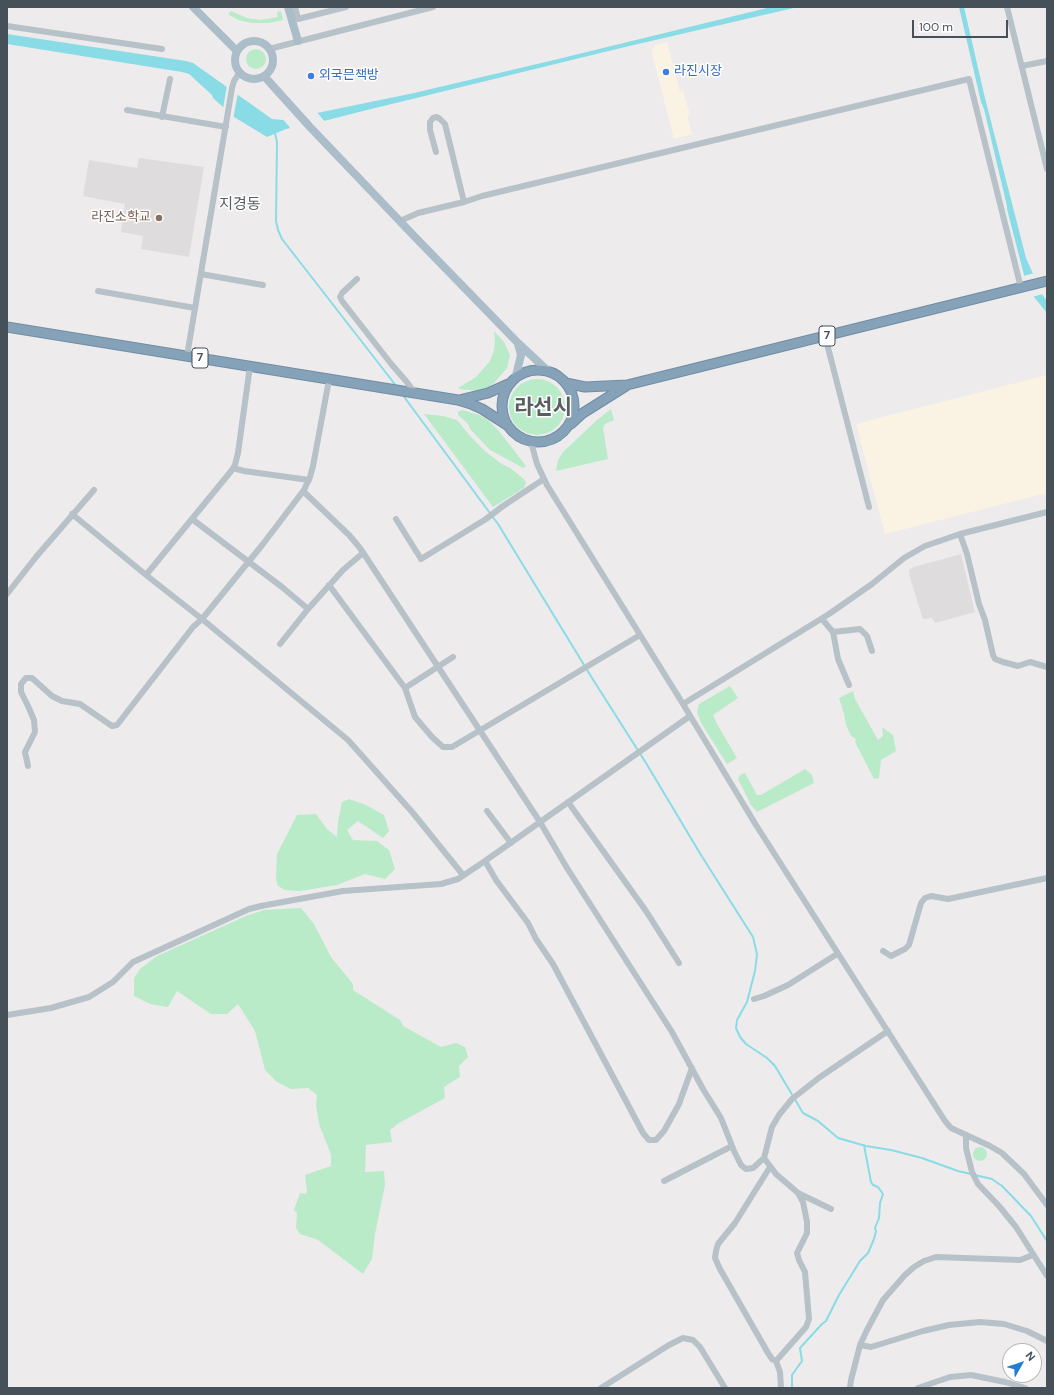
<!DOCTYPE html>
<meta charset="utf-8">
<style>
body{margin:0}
#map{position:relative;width:1054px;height:1395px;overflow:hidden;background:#eeebec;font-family:"DM Sans",sans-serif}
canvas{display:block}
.frame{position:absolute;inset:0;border:8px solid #455058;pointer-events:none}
.north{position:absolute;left:1002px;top:1343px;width:40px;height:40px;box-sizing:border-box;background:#fff;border:1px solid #b5b9bc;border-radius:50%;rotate:51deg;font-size:11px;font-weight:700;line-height:16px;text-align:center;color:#455058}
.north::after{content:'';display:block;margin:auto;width:14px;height:18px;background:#217ed2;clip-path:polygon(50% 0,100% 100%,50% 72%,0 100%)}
.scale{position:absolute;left:912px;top:20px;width:96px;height:18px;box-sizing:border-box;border:2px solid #455058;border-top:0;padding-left:5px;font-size:12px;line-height:14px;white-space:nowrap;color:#455058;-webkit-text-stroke:3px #fff;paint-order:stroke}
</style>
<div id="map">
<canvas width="1054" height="1395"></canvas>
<div class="frame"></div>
<div class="north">N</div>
<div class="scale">100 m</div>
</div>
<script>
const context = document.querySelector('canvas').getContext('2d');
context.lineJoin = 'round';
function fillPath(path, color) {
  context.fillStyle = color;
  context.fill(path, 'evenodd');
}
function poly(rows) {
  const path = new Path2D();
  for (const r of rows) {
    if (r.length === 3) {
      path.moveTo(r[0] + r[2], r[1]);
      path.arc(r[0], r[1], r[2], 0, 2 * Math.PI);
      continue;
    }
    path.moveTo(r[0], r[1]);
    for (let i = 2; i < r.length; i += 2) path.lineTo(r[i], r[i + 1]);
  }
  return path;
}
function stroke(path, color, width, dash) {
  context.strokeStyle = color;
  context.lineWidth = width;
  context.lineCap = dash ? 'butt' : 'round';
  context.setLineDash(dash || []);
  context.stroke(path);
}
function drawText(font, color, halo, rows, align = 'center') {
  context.font = font + ' "DM Sans","Noto Sans KR",sans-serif';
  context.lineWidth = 3;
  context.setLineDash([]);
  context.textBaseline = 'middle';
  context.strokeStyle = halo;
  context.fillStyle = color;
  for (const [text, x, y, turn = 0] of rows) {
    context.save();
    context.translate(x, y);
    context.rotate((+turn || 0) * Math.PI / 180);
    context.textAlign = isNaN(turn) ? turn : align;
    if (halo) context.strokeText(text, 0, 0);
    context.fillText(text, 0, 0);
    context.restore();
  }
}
const commercial = poly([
 [667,42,680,92,683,91,690,115,687,116,692,134,674,139,652,53,655,45],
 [1047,375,1047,493,885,534,856,424]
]);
const education = poly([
 [139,158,204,167,189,257,141,249,143,236,121,232,125,204,83,196,89,160,137,168],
 [961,554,975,612,935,623,932,618,923,619,910,578,909,570,914,567]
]);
const green = poly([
 [231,11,247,18,261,20,278,17,277,12,281,11,283,20,269,23,252,23,238,20,228,14],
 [256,59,10],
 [494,331,504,342,510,355,507,368,494,383,487,388,479,391,460,389,458,388,476,377,490,361,494,350,495,341],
 [537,407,28],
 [611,409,614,420,605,424,603,428,608,459,556,471,558,460,563,452,597,420],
 [462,410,479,415,488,420,499,431,526,466,523,468,490,450,471,430,467,423,458,415,458,412],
 [424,414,443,416,457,420,471,437,486,452,502,464,510,468,524,479,526,483,524,488,493,507],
 [730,686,738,698,713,715,717,724,737,758,727,764,701,723,697,712,699,704],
 [853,691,855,699,878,740,883,736,882,727,893,735,896,751,881,760,879,778,874,779,855,742,856,739,851,736,846,725,844,714,839,698],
 [805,769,812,775,814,783,757,812,751,805,738,779,740,775,745,773,757,795,761,795],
 [349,799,366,805,384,815,389,831,383,838,358,821,347,830,353,840,377,841,389,850,395,869,385,879,365,874,337,885,300,891,285,890,278,886,276,880,277,854,297,815,316,814,327,829,337,837,338,821,342,802],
 [301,908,314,924,331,957,353,984,353,990,400,1020,403,1026,441,1047,456,1043,465,1047,468,1057,459,1066,460,1077,444,1087,445,1098,399,1123,390,1130,392,1142,366,1145,365,1172,384,1171,385,1185,375,1234,372,1259,363,1274,318,1240,300,1234,296,1228,297,1213,294,1210,300,1193,305,1194,307,1192,305,1175,331,1166,331,1155,319,1124,316,1105,317,1095,308,1088,291,1089,277,1082,265,1070,255,1031,238,1004,227,1014,211,1014,177,991,168,1007,150,1004,134,996,134,978,140,969,157,956,246,916,264,910],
 [980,1154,7]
]);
const water = poly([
 [771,7,798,7,625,47,363,111,324,121,286,129,267,137,234,117,213,98,212,95,189,74,182,72,7,44,7,34,186,61,193,63,272,119,283,120,414,93,554,60],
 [959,7,964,7,984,94,1026,258,1042,294,1047,301,1047,313,1034,297,1024,275,1007,209,1007,206,984,109,981,102]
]);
const pier = poly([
 [227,85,238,93,233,119,223,109],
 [316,111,326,123,292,130,281,117],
 [1035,273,1043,294,1032,297,1023,276]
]);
const stream = poly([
 [275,133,277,142,276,221,278,230,282,239,397,387],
 [402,394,498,524,592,678,646,763,701,855,753,937,757,954,755,971,747,1002,737,1020,736,1028,740,1037,746,1044,767,1058,775,1066,803,1113,818,1121,838,1138,866,1146,891,1150,922,1158,958,1171,971,1174],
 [975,1175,992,1179,1002,1186,1031,1216,1047,1241],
 [792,1388,792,1375,802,1361,800,1348,822,1324,826,1321,839,1295,860,1261,868,1253,874,1239,876,1231,875,1228,879,1218,880,1203,883,1194,878,1187,873,1185,871,1182,864,1145]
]);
const minor = poly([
 [295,7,298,19,346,7],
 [1007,7,1047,169],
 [7,26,162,49],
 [269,49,433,7],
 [1022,66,1047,61],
 [127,110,226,127],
 [162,117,170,79],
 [436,152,430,130,430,122,433,118,437,117,440,119,445,124,464,202],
 [400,221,418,213,464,202,482,196,969,79,1021,288],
 [201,274,263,285],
 [357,279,342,293,340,297,342,301,392,365,406,381,416,394],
 [98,291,195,308],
 [825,336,869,507],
 [187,356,232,88,234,81,240,72],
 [531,442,537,464,547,485,683,704,756,825,945,1121,951,1128,990,1146,1002,1153,1024,1174,1047,1205],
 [233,468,244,471,309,480],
 [303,491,349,535,360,548,540,822,567,868,672,1032,703,1089,721,1118,734,1151,741,1165,746,1169,753,1168,764,1158,772,1127,779,1115,792,1099,820,1077,888,1031],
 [72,514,146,575,202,619,348,740,413,813,463,875],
 [192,519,282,587,308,609],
 [396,519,421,559,486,519,503,506,544,479],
 [960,534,967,554,979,604,985,620,993,655,995,659,1003,662,1018,666,1030,662,1047,667],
 [146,575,232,470,235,465,238,453,250,366],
 [329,585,405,688],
 [7,594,36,557,94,490],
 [822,619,833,632,838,659,849,685],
 [833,632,860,629,867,636,872,651],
 [280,644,308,609,343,570,363,553],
 [453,657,405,688,415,717,432,737,443,747,452,747,640,635],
 [683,704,829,614,872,584,904,558,925,546,960,534,1047,512],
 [28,766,25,752,35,732,34,720,28,706,21,692,21,684,26,678,32,678,52,696,62,701,80,704,112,726,117,725,193,627,202,619,263,544,304,490,310,477,313,466,329,380],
 [568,802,646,911,679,963],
 [487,811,511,843],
 [485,861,496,880,528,923,536,939,553,964,643,1133,649,1140,656,1140,664,1131,679,1104,692,1068],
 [883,951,891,956,905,949,909,945,921,903,925,898,931,896,948,899,1047,878],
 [754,999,764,996,788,985,837,954],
 [7,1015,51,1008,89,997,113,982,133,962,249,909,261,906,343,891,441,884,458,879,485,861,690,716],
 [966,1135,966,1148,972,1172,978,1184,999,1206,1016,1227,1047,1276],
 [764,1158,776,1174,798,1193,831,1209],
 [770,1167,735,1223,718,1244,716,1251,715,1258,720,1269,768,1353,772,1359,776,1361,806,1327,809,1319,805,1272,799,1260,797,1253,807,1233,807,1222,803,1202,798,1193],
 [664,1181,732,1146],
 [860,1345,871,1347,923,1331,949,1325,980,1322,1004,1324,1027,1331,1047,1341],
 [776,1361,780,1372,781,1388],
 [601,1388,669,1345,683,1338,693,1340,700,1347,725,1388],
 [850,1388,851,1380,860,1345,867,1330,883,1300,905,1275,914,1267,924,1261,936,1257,1020,1260,1033,1255],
 [918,1388,950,1377,971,1375,1005,1382,1025,1388]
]);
const major = poly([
 [193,7,237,51],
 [288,7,298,41],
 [254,60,19],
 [264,76,310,127,414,236,518,343,548,371],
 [516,376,521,355,518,344]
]);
const highway = poly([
 [7,327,458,400,471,404,482,409,507,425],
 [538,406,36],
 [566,383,585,387,627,385,1047,281],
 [459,400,488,393,508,384],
 [571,424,583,413,626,386]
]);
const markers = [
 [666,72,4,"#3f7fe0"],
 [311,76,4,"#3f7fe0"],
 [159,218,4,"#8d6e63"]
];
const shields = [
 [827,336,16],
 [200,358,16]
];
const shieldNames = [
 ["7",827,336],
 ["7",200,358]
];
const shopNames = [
 ["라진시장",674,72],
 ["외국믄책방",319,76]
];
const educationNames = [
 ["라진소학교",151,218]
];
const quarterNames = [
 ["지경동",240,205]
];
const townNames = [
 ["라선시",543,408]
];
fillPath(commercial, '#faf2e3');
fillPath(education, '#dfdcdd');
fillPath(green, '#baebc9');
fillPath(water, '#89dbe6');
fillPath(pier, '#eeebec');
stroke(stream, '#89dbe6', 2);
stroke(highway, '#708da4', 11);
stroke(minor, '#b7c1c8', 6);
stroke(major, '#acbdca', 8);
stroke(highway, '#85a2b9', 9);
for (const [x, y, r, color] of markers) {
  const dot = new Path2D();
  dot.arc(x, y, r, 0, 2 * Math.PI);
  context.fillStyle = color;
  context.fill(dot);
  stroke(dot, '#fff', 1.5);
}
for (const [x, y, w] of shields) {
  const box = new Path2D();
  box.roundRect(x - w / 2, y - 10, w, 20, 3);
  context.fillStyle = '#fff';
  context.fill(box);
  stroke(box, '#455058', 1);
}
drawText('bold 12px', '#455058', null, shieldNames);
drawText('13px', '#366cbe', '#fff', shopNames, 'left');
drawText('13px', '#785e54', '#fff', educationNames, 'right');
drawText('15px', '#595c60', '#fff', quarterNames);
drawText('bold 21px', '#595c60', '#fff', townNames);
</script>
